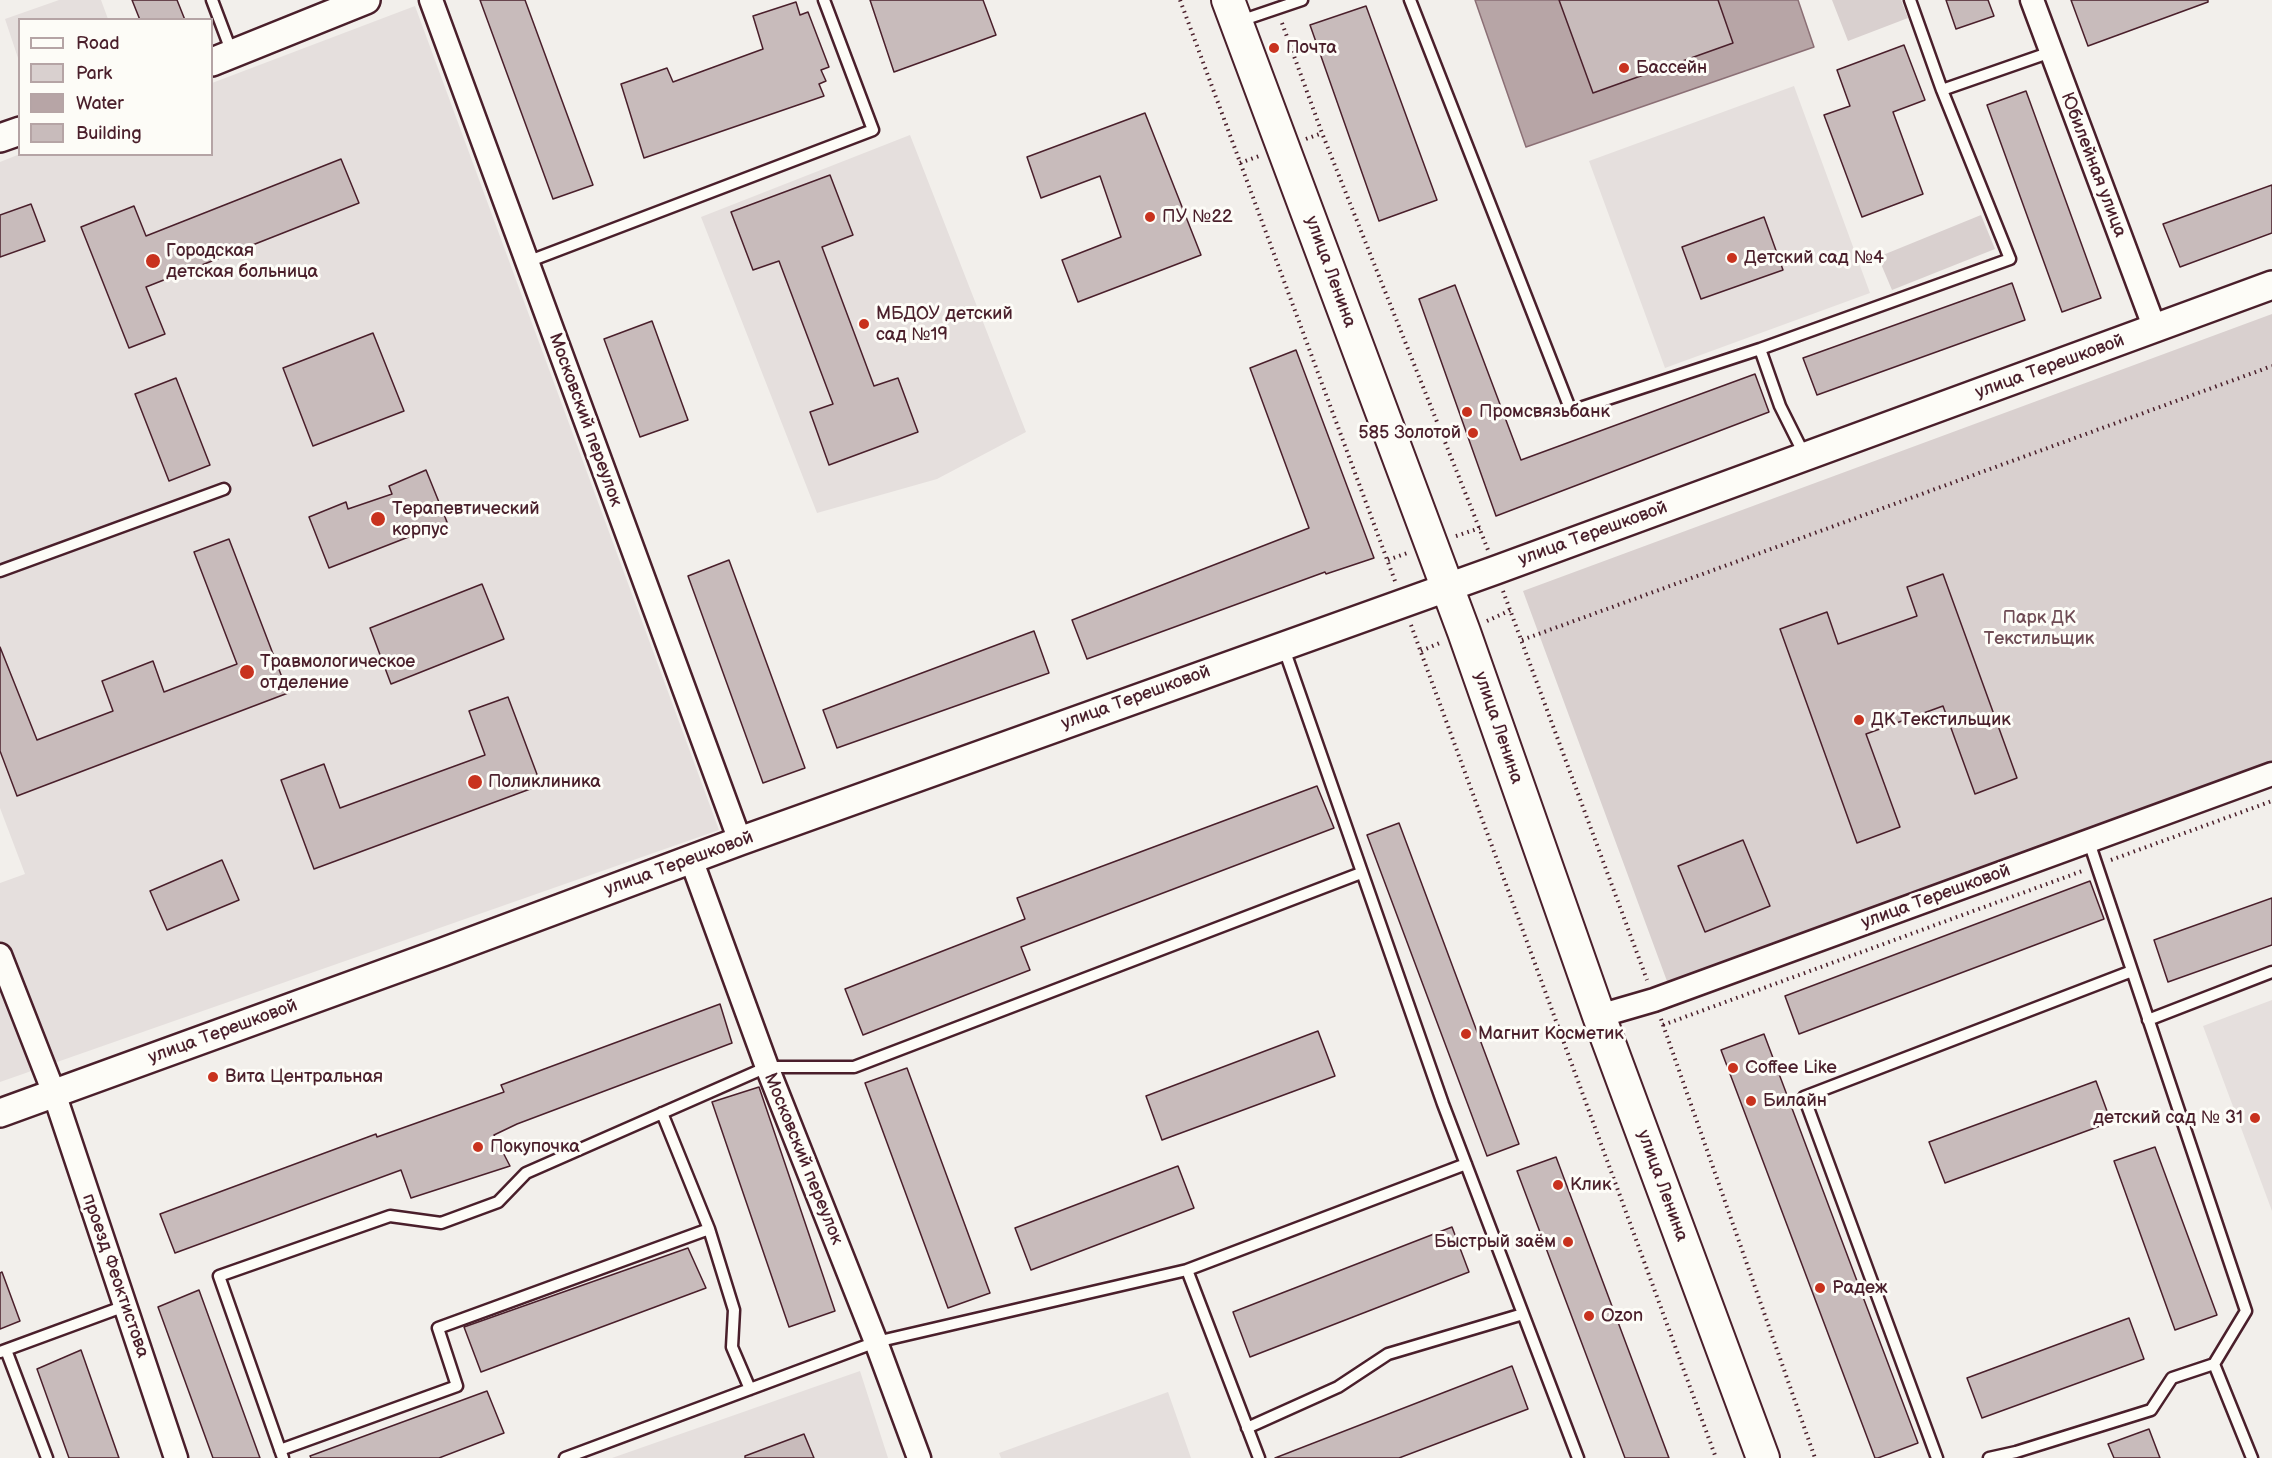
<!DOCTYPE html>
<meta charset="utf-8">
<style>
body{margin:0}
#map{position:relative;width:2272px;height:1458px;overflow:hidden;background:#f2efeb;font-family:"Balsamiq Sans",sans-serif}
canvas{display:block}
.legend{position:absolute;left:18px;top:18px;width:195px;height:138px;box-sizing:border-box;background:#fdfcf7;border:2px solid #b5a4a5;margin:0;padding:8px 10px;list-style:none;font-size:18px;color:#4a1f2b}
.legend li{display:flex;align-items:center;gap:12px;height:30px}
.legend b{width:30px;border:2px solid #b5a4a5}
</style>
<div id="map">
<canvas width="2272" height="1458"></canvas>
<ul class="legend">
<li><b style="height:8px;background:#fdfcf7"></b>Road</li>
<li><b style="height:16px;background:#d9d0cf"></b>Park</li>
<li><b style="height:16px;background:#b7a5a6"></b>Water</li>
<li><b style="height:16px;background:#c8bbbb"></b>Building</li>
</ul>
</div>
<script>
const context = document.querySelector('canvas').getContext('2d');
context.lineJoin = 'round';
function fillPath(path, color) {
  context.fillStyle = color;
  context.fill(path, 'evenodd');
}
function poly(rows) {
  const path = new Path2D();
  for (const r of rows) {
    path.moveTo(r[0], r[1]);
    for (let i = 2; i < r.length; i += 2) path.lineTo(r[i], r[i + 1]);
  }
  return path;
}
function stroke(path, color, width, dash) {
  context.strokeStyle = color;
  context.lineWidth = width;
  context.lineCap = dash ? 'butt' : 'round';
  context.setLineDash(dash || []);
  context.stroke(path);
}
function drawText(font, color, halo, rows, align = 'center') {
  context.font = font + ' "Balsamiq Sans",sans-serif';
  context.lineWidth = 6;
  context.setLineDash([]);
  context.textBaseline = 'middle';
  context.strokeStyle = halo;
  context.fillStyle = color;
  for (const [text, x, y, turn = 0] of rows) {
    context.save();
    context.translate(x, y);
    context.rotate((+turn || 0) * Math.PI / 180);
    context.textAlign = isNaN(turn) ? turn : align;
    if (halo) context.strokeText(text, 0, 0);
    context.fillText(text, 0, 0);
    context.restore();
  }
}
const built = poly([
 [59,0,101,0,108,19,20,20,19,61,5,19],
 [415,6,719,830,0,1082,0,883,25,874,0,808,0,162,20,154,212,154,212,83],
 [1794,86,1870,293,1665,368,1589,161],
 [910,135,1026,432,937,479,817,513,701,217],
 [2272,1000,2272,1211,2203,1026],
 [860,1371,888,1458,612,1458],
 [1168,1392,1191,1458,1001,1458,999,1453]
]);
const green = poly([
 [1832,0,1901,0,1908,18,1848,41],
 [1981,215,1995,249,1892,290,1878,257],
 [2272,314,2272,772,1671,992,1523,591]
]);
const water = poly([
 [1475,0,1798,0,1814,47,1526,147,1475,0]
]);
const building = poly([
 [132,0,177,0,185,20,140,20,132,0],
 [480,0,525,0,593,185,553,199,480,0],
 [870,0,983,0,996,35,894,72,870,0],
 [1559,0,1718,0,1733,43,1593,93,1559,0],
 [1946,0,1988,0,1994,16,1956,29,1946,0],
 [2071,0,2208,0,2208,2,2088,46,2071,0],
 [796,2,800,15,808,12,829,67,821,70,826,81,819,84,824,96,644,158,621,84,667,68,673,82,763,49,753,16,796,2],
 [1366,6,1437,200,1379,221,1310,25,1366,6],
 [1904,45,1925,100,1893,112,1923,194,1862,217,1824,115,1850,106,1837,70,1904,45],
 [2026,91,2101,298,2062,312,1987,105,2026,91],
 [1145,113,1201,255,1078,302,1062,260,1121,237,1100,176,1041,198,1027,157,1145,113],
 [341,159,359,203,146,287,165,334,129,348,81,227,134,206,146,236,341,159],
 [830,175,853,235,822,247,874,386,898,378,918,432,829,465,810,412,833,404,779,261,753,270,731,212,830,175],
 [2272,185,2272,233,2180,267,2163,224,2272,185],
 [31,204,45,241,0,257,0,215,31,204],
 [1764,217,1783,270,1701,299,1682,247,1764,217],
 [2012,283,2025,320,1817,395,1803,358,2012,283],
 [1455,285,1521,460,1755,374,1769,412,1496,516,1419,299,1455,285],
 [652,321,688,420,640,437,604,339,652,321],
 [373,333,404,411,313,446,283,368,373,333],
 [1296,350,1374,558,1326,574,1325,572,1087,659,1072,620,1309,528,1250,368,1296,350],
 [176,378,210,465,169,481,135,394,176,378],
 [426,470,447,522,329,568,309,517,346,502,348,509,392,494,389,486,426,470],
 [229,539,288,693,17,796,0,751,0,647,37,740,113,711,102,681,153,661,164,692,237,664,194,552,229,539],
 [729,560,805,768,763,783,688,576,729,560],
 [1943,574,2017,778,1975,794,1943,706,1866,734,1900,827,1857,843,1780,629,1827,612,1838,644,1917,616,1907,587,1943,574],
 [482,584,504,639,391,684,370,628,482,584],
 [1034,631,1049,673,837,748,823,710,1034,631],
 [508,697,541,785,314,869,281,780,324,764,340,808,485,755,469,711,508,697],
 [1317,786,1334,828,1021,947,1030,970,863,1035,845,989,1025,919,1017,898,1317,786],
 [1399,823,1519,1144,1487,1156,1367,835,1399,823],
 [1743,840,1770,906,1705,932,1678,866,1743,840],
 [222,860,239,900,167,930,150,891,222,860],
 [2090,881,2104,919,1799,1034,1785,996,2090,881],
 [2272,898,2272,945,2168,982,2154,940,2272,898],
 [720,1004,732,1043,517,1124,494,1135,510,1166,411,1198,401,1170,175,1253,160,1214,376,1134,377,1137,504,1092,501,1085,720,1004],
 [1318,1031,1335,1076,1162,1140,1146,1096,1318,1031],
 [1764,1034,1918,1443,1878,1458,1875,1458,1721,1050,1764,1034],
 [907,1068,990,1293,948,1308,865,1083,907,1068],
 [2096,1081,2111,1122,1945,1183,1929,1142,2096,1081],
 [759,1087,835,1311,789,1327,712,1102,759,1087],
 [2155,1147,2217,1315,2175,1330,2114,1161,2155,1147],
 [1556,1157,1669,1458,1625,1458,1517,1171,1556,1157],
 [1178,1166,1194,1208,1031,1270,1015,1228,1178,1166],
 [1452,1227,1469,1272,1250,1357,1233,1312,1452,1227],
 [688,1248,706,1288,481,1372,464,1327,688,1248],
 [2,1272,20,1321,0,1329,0,1273,2,1272],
 [199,1290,260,1458,213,1458,158,1307,199,1290],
 [2129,1318,2144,1359,1982,1418,1967,1378,2129,1318],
 [81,1350,119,1458,69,1458,37,1369,81,1350],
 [1512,1366,1528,1409,1399,1458,1275,1458,1512,1366],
 [487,1391,504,1433,439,1458,311,1458,310,1456,487,1391],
 [2149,1429,2160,1458,2114,1458,2108,1444,2149,1429],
 [804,1434,814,1458,745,1458,745,1456,804,1434]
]);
const path = poly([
 [1180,0,1395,581],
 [1282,23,1322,133,1488,550],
 [1306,139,1322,133],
 [1240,163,1259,156],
 [1456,536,1480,528],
 [1388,560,1407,553],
 [1503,591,1647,980],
 [1487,621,1511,610],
 [1411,625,1716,1458],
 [1522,640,2272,366],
 [1421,651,1442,642],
 [2111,860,2272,801],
 [1661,1019,1815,1458],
 [1663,1025,2085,870]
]);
const service = poly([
 [212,0,232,53],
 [1410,0,1571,411,1760,349,2010,259,1942,90,1910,0],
 [1240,21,1302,0],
 [1942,90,2051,52],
 [527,262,873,130,824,0],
 [1760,349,1780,406,1805,456],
 [0,571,224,489],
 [1283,646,1443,1104,1578,1458],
 [2148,1020,2272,972],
 [662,1113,709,1229],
 [1187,1270,1259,1458],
 [6,1350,47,1458],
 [0,1352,125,1306],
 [2214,1364,2252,1458],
 [1247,1428,1338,1387,1388,1354,1523,1314],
 [280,1450,457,1386,438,1328,709,1229,734,1310,732,1347,750,1389],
 [283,1458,219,1276,390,1216,441,1223,498,1202,526,1173,767,1067,854,1067,1361,873],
 [565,1458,876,1342,1187,1270,1466,1164],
 [1937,1458,1804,1097,2132,971],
 [1989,1458,2016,1452,2151,1410,2172,1378,2214,1364,2246,1311,2089,842]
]);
const minor = poly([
 [431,0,740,841],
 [2032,0,2155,329],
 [691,859,767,1067,876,1342,919,1458],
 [0,955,54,1093,176,1458],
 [1599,1016,1654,1000,2272,774]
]);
const tertiary = poly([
 [212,62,366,0],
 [0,138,20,131],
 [0,1113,443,952,740,841,1496,570,2272,285]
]);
const secondary = poly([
 [1228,0,1464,632,1599,1016,1763,1458]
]);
const markers = [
 [1274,48,6,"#c8321e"],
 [1624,68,6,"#c8321e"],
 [1150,217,6,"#c8321e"],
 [1732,258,6,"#c8321e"],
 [153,261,8,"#c8321e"],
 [864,324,6,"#c8321e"],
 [1467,412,6,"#c8321e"],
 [1473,433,6,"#c8321e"],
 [378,519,8,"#c8321e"],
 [247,672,8,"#c8321e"],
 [1859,720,6,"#c8321e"],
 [475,782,8,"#c8321e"],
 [1466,1034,6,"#c8321e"],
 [1733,1068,6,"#c8321e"],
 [213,1077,6,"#c8321e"],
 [1751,1101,6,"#c8321e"],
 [2255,1118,6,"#c8321e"],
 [478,1147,6,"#c8321e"],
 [1558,1185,6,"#c8321e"],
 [1568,1242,6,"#c8321e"],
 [1820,1288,6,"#c8321e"],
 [1589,1316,6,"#c8321e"]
];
const poiNames = [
 ["Почта",1286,48],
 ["Бассейн",1636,68],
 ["ПУ №22",1162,217],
 ["Городская",166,251],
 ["детская больница",166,272],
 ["Детский сад №4",1744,258],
 ["МБДОУ детский",876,314],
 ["сад №19",876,335],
 ["Промсвязьбанк",1479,412],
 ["585 Золотой",1461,433,"right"],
 ["Терапевтический",392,509],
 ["корпус",392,530],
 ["Травмологическое",260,662],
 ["отделение",260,683],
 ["ДК Текстильщик",1871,720],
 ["Поликлиника",488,782],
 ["Магнит Косметик",1478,1034],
 ["Coffee Like",1745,1068],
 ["Вита Центральная",225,1077],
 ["Билайн",1763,1101],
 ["детский сад № 31",2243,1118,"right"],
 ["Покупочка",490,1147],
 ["Клик",1570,1185],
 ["Быстрый заём",1556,1242,"right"],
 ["Радеж",1832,1288],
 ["Ozon",1601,1316]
];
const streetNames = [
 ["Юбилейная улица",2093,165,69],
 ["улица Ленина",1330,272,70],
 ["улица Терешковой",2050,367,-20],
 ["Московский переулок",585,420,70],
 ["улица Терешковой",1593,534,-20],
 ["улица Терешковой",1136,698,-20],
 ["улица Ленина",1498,728,71],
 ["улица Терешковой",679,864,-20],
 ["улица Терешковой",1936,897,-20],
 ["улица Терешковой",223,1032,-20],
 ["Московский переулок",803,1159,68],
 ["улица Ленина",1662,1186,70],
 ["проезд Феоктистова",115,1276,71]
];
const parkNames = [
 ["Парк ДК",2039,618],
 ["Текстильщик",2039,639]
];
fillPath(built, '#e5dfdd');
fillPath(green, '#d9d0cf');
fillPath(water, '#b7a5a6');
stroke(water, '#8b6f75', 1.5);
fillPath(building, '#c8bbbb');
stroke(building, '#4a1f2b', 1.5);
stroke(service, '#4a1f2b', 15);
stroke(minor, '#4a1f2b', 27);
stroke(tertiary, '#4a1f2b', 32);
stroke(secondary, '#4a1f2b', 36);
stroke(path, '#4a1f2b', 4, [1.5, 4.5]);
stroke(service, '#fdfcf7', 10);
stroke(minor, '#fdfcf7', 22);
stroke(tertiary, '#fdfcf7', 27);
stroke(secondary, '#fdfcf7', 32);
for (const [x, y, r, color] of markers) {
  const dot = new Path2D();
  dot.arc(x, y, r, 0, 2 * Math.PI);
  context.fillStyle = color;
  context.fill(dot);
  stroke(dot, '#fdfcf7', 2);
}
drawText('18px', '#4a1f2b', '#fdfcf7', poiNames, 'left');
drawText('18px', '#4a1f2b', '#fdfcf7', streetNames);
drawText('18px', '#6e4b54', '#fdfcf7', parkNames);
</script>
